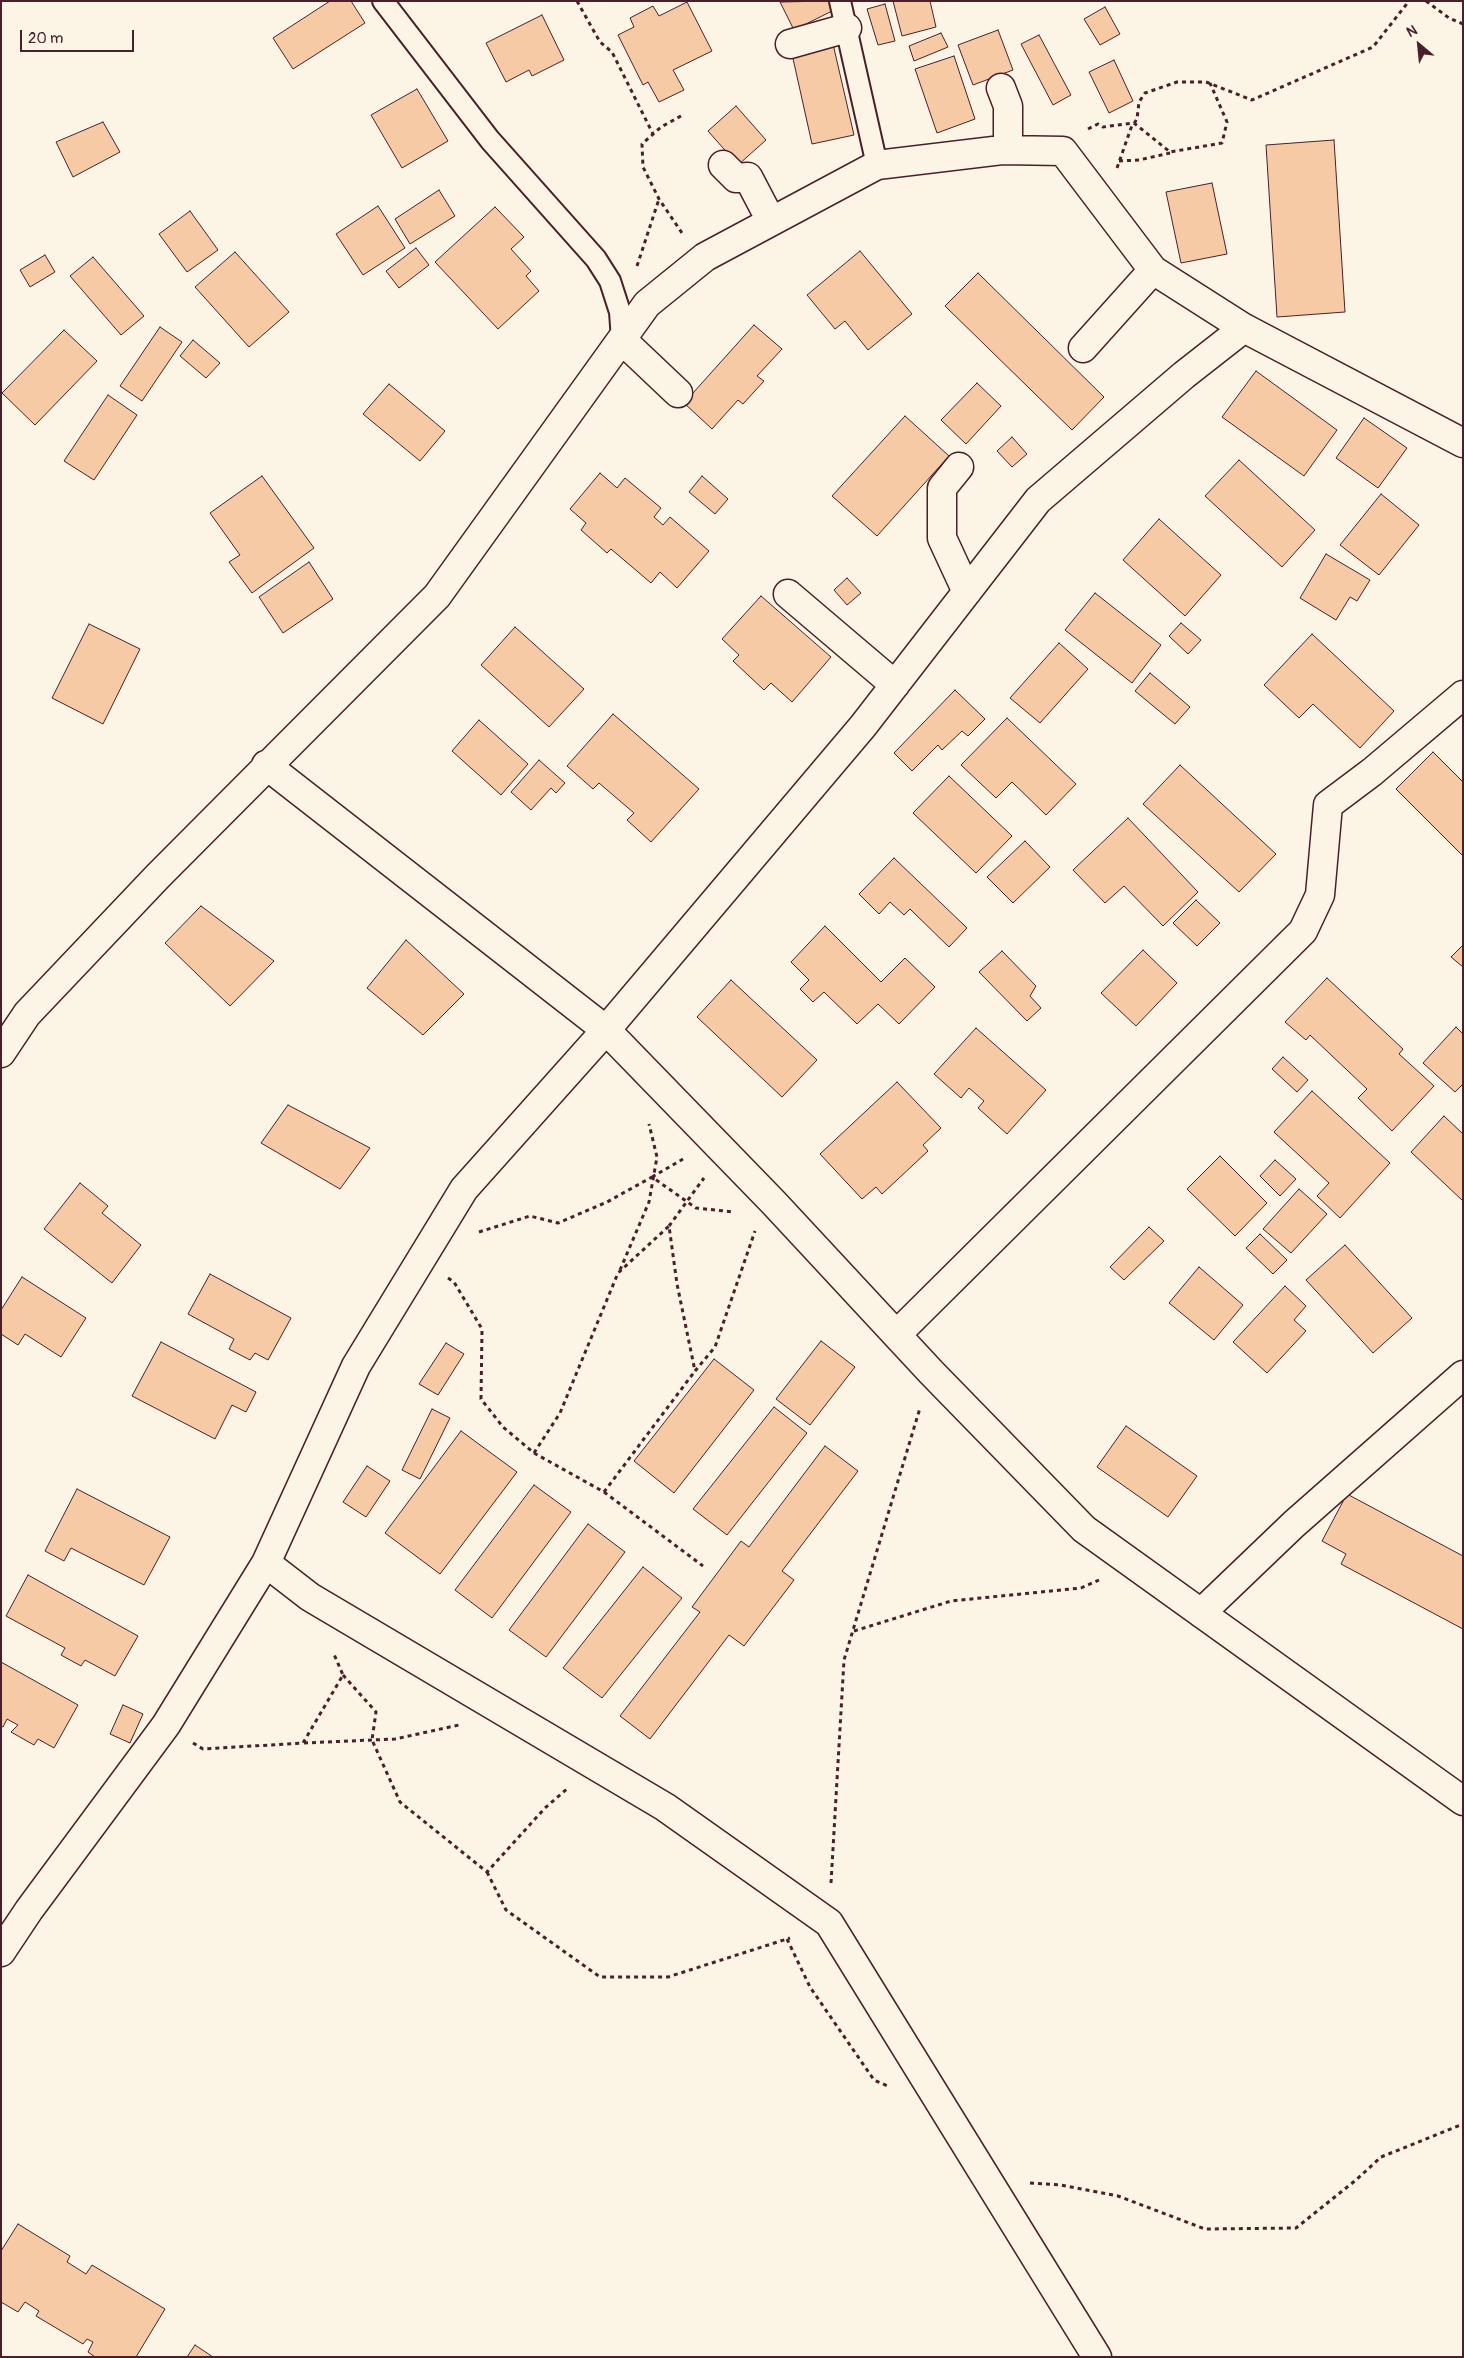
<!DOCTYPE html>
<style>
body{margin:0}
#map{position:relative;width:1464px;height:2358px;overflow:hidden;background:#fcf5e5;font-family:Pangolin,sans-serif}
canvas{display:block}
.frame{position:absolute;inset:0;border:2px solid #4a1f2b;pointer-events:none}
.north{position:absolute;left:1394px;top:20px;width:50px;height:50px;-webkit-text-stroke:4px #fcf5e5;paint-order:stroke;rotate:332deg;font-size:14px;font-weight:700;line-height:20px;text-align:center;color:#4a1f2b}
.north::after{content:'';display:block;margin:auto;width:18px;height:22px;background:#4a1f2b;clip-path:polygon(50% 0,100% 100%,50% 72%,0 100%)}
.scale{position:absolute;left:20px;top:30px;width:114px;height:22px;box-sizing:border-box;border:2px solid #4a1f2b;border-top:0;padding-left:6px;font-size:15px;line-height:18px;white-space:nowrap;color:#4a1f2b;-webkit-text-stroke:4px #fcf5e5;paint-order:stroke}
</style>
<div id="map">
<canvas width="1464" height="2358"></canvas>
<div class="frame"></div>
<div class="north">N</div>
<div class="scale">20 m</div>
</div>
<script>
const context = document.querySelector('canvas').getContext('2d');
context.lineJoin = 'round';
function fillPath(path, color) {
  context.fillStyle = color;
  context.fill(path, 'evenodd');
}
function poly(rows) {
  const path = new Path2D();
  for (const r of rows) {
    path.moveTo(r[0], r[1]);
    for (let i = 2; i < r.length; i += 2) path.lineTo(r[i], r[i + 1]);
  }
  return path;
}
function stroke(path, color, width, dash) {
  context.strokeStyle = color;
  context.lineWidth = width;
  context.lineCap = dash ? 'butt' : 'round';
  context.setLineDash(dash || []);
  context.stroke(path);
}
const building = poly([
 [330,1,351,1,365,23,293,69,273,38,330,1],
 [829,1,834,10,794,30,780,2,829,1],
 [893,1,930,1,936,27,902,36,893,1],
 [687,2,712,51,673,70,684,90,659,102,648,82,643,85,618,35,634,27,630,18,653,6,659,16,687,2],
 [885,4,895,41,878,45,867,9,885,4],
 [1105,7,1120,34,1100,45,1084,19,1105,7],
 [542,15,564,60,532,76,529,70,506,82,486,43,542,15],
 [998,30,1013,70,973,85,958,45,998,30],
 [941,33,948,47,914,61,909,46,941,33],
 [1039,35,1071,95,1053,105,1021,44,1039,35],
 [833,44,854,135,812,144,792,54,833,44],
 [954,56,975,119,937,133,915,69,954,56],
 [1114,60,1133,101,1109,113,1089,72,1114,60],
 [417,89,448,141,402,168,371,115,417,89],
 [736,106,766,140,738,165,708,131,736,106],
 [103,122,120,152,73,177,56,142,103,122],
 [1334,140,1345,312,1277,317,1266,145,1334,140],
 [1212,183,1227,254,1181,263,1166,192,1212,183],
 [439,190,455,216,410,244,395,219,439,190],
 [378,206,405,248,363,275,336,234,378,206],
 [495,207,524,237,511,249,531,271,526,276,539,291,498,329,435,262,495,207],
 [190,211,218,250,187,272,159,234,190,211],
 [416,248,429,265,399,288,386,271,416,248],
 [860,251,912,314,868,350,845,321,835,329,807,295,860,251],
 [235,252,289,312,249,347,195,287,235,252],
 [45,255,55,272,30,287,20,270,45,255],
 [93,257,144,316,121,335,70,276,93,257],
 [978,273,1104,397,1072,430,945,306,978,273],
 [754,325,782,349,757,376,764,381,743,404,738,400,712,429,684,403,754,325],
 [160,327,182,342,142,401,120,386,160,327],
 [64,330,97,361,35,425,2,393,64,330],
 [193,340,220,363,206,378,180,356,193,340],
 [1256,371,1337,430,1304,476,1222,417,1256,371],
 [977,383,1001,406,966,444,941,420,977,383],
 [389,384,445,431,420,461,363,414,389,384],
 [108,395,137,415,94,480,64,461,108,395],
 [905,416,949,456,877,536,832,496,905,416],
 [1364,418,1407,448,1378,488,1336,458,1364,418],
 [1012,437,1027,454,1012,467,997,451,1012,437],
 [1239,460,1315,530,1282,567,1205,496,1239,460],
 [600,473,617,488,625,478,661,508,654,517,663,525,670,517,709,551,677,588,660,572,651,583,611,549,607,553,581,530,586,523,570,509,600,473],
 [262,476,314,548,252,593,229,562,240,555,210,513,262,476],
 [702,476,728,499,715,514,689,492,702,476],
 [1381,494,1419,525,1379,575,1340,545,1381,494],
 [1159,519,1221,575,1185,616,1123,560,1159,519],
 [1326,554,1370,580,1357,601,1350,597,1336,620,1300,598,1326,554],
 [309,562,333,599,283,633,259,597,309,562],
 [847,578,861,593,847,605,834,590,847,578],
 [1095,593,1161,645,1132,683,1065,630,1095,593],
 [761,596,831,657,792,702,771,683,764,690,733,661,739,655,722,639,761,596],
 [1181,623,1201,640,1188,654,1169,636,1181,623],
 [89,624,140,649,103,724,52,698,89,624],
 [515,627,584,689,549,727,481,665,515,627],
 [1312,634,1394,711,1360,748,1313,704,1299,718,1264,685,1312,634],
 [1059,643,1088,669,1040,723,1010,698,1059,643],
 [1150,673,1190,707,1175,724,1135,691,1150,673],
 [955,690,985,719,968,736,962,731,942,750,938,745,912,771,894,753,955,690],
 [613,714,699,789,651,842,627,820,634,813,599,783,593,789,567,766,613,714],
 [1007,718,1076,784,1046,815,1012,782,996,798,961,765,1007,718],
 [479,720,528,764,501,795,452,751,479,720],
 [1433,752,1463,782,1463,856,1396,789,1433,752],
 [539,760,565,783,556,793,551,788,531,810,511,792,539,760],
 [1180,765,1276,854,1239,892,1143,804,1180,765],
 [949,776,1012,836,976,873,913,813,949,776],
 [1128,818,1198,892,1163,926,1124,886,1105,903,1073,870,1128,818],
 [1025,841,1050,867,1013,903,987,877,1025,841],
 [894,858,967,928,949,947,910,909,904,915,890,902,879,914,859,894,894,858],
 [1196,900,1220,923,1197,946,1173,923,1196,900],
 [201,906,274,961,230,1006,165,943,201,906],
 [825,926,881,982,905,958,935,987,899,1024,878,1004,857,1024,824,992,813,1002,800,989,809,980,791,962,825,926],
 [406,940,464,994,423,1035,367,988,406,940],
 [1463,945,1463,967,1451,957,1463,945],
 [1143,950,1177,983,1136,1026,1101,993,1143,950],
 [1002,951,1036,986,1030,996,1041,1008,1027,1021,979,972,1002,951],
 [1327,978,1403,1049,1399,1054,1434,1086,1392,1131,1358,1098,1367,1089,1310,1035,1306,1040,1285,1022,1327,978],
 [731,980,817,1060,782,1097,697,1017,731,980],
 [1456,1027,1463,1034,1463,1084,1455,1092,1423,1063,1456,1027],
 [976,1028,1046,1090,1007,1134,978,1108,984,1101,969,1088,961,1098,934,1074,976,1028],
 [1283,1057,1308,1080,1297,1092,1272,1069,1283,1057],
 [897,1082,941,1128,923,1145,928,1151,882,1194,876,1187,862,1199,820,1154,897,1082],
 [1312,1091,1390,1163,1340,1218,1317,1196,1329,1183,1274,1132,1312,1091],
 [288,1105,370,1148,340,1189,261,1143,288,1105],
 [1444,1116,1463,1134,1463,1201,1411,1152,1444,1116],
 [1220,1156,1267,1203,1235,1236,1187,1189,1220,1156],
 [1275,1160,1296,1179,1280,1196,1260,1176,1275,1160],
 [80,1183,108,1206,102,1213,141,1245,112,1283,44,1229,80,1183],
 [1299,1189,1327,1214,1291,1253,1263,1229,1299,1189],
 [1149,1227,1164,1241,1124,1280,1110,1267,1149,1227],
 [1260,1234,1287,1260,1273,1274,1246,1248,1260,1234],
 [1345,1245,1412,1318,1373,1353,1306,1280,1345,1245],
 [1199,1267,1243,1305,1214,1340,1169,1303,1199,1267],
 [210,1274,291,1318,268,1360,255,1353,250,1360,229,1349,234,1339,188,1314,210,1274],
 [22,1277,86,1318,61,1357,25,1334,18,1345,1,1334,1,1310,22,1277],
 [1285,1286,1306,1306,1294,1320,1306,1331,1267,1373,1233,1342,1285,1286],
 [821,1341,855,1367,810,1425,776,1399,821,1341],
 [161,1342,256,1392,246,1412,232,1405,215,1439,132,1396,161,1342],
 [446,1343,464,1354,438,1395,419,1384,446,1343],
 [714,1359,754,1390,674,1493,634,1461,714,1359],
 [774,1407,807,1433,727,1535,693,1509,774,1407],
 [432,1409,450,1418,420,1479,402,1470,432,1409],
 [1126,1426,1197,1476,1168,1517,1097,1467,1126,1426],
 [461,1431,517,1472,440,1574,385,1533,461,1431],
 [825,1446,858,1471,782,1571,794,1580,744,1646,729,1635,650,1739,620,1716,700,1612,692,1607,741,1541,749,1547,825,1446],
 [367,1466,390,1481,366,1517,343,1502,367,1466],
 [534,1485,571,1512,492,1618,455,1590,534,1485],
 [77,1489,170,1537,144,1585,71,1548,64,1561,45,1551,77,1489],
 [1347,1494,1463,1556,1463,1629,1341,1564,1346,1554,1322,1541,1347,1494],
 [588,1524,625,1552,546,1657,509,1630,588,1524],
 [643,1567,682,1598,602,1698,563,1668,643,1567],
 [28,1575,138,1636,115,1676,85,1660,81,1666,61,1655,65,1648,6,1616,28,1575],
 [1,1662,78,1705,54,1748,38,1739,34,1745,11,1732,18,1725,7,1719,3,1727,1,1726,1,1662],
 [123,1705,143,1714,130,1743,110,1734,123,1705],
 [18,2224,70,2256,67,2262,86,2274,92,2265,165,2309,136,2357,95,2357,88,2352,93,2342,87,2339,83,2344,36,2316,39,2311,25,2302,18,2312,1,2302,1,2251,18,2224],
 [195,2345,213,2357,187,2357,195,2345]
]);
const path = poly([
 [577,1,600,42,612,52,653,134],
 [1426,1,1449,18,1463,24],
 [681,116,661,127,642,144,643,167,659,199,682,233],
 [1088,129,1098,124,1103,127,1134,123,1170,152,1222,143,1227,122,1210,83],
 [1119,161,1139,160,1170,153],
 [1117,168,1131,128,1137,119,1139,102,1145,93,1177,82,1206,82,1252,100,1373,47,1409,1],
 [637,266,659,199],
 [652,1177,683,1159],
 [669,1226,704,1178],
 [479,1232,530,1216,558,1223,607,1202,652,1177,696,1208,734,1212],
 [620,1270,649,1202,657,1157,649,1124],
 [448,1278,454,1282,482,1329,481,1399,503,1427,534,1453,560,1413,618,1273,669,1226,677,1284,695,1371,715,1347,755,1231],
 [534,1453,604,1492,695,1371],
 [604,1492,703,1566],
 [854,1631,951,1601,1081,1588,1099,1580],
 [343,1675,376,1712,372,1740,400,1802,487,1872,545,1808,568,1788],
 [193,1743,203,1749,303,1743,343,1675,333,1652],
 [304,1743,395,1739,459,1725],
 [487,1872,506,1910,600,1977,668,1977,790,1938],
 [831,1883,844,1660,920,1408],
 [787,1939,810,1987,874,2080,890,2087],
 [1030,2183,1061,2185,1118,2196,1205,2229,1296,2228,1356,2180,1381,2157,1463,2124]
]);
const service = poly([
 [383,1,490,140,596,259,610,281,620,312,622,340],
 [840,1,877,165]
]);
const minor = poly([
 [790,44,847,28],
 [1001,88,1008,106,1008,150],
 [723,165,736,178,748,177,771,221],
 [622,340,678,393],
 [1083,348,1153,270],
 [959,467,942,488,942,538,967,592],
 [788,594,895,685],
 [266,765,606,1030,774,1203,931,1372,1084,1529,1463,1801],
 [1,1053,27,1014,158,876,437,596,647,304,705,257,877,165,1002,150,1063,151,1153,270,1244,328,1463,443],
 [897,1334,1303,931,1320,895,1328,805,1372,772,1463,695],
 [266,1563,310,1597,665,1807,829,1923,1097,2357],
 [1201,1613,1294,1524,1463,1375],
 [1,1952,29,1910,166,1725,266,1563,356,1366,464,1189,606,1030,863,726,1038,500,1184,375,1244,328]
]);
fillPath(building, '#f7caa6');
stroke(building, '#4a1f2b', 1);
stroke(service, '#4a1f2b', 24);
stroke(minor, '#4a1f2b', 31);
stroke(path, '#4a1f2b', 3, [4, 4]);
stroke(service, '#fcf5e5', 20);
stroke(minor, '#fcf5e5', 28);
</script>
